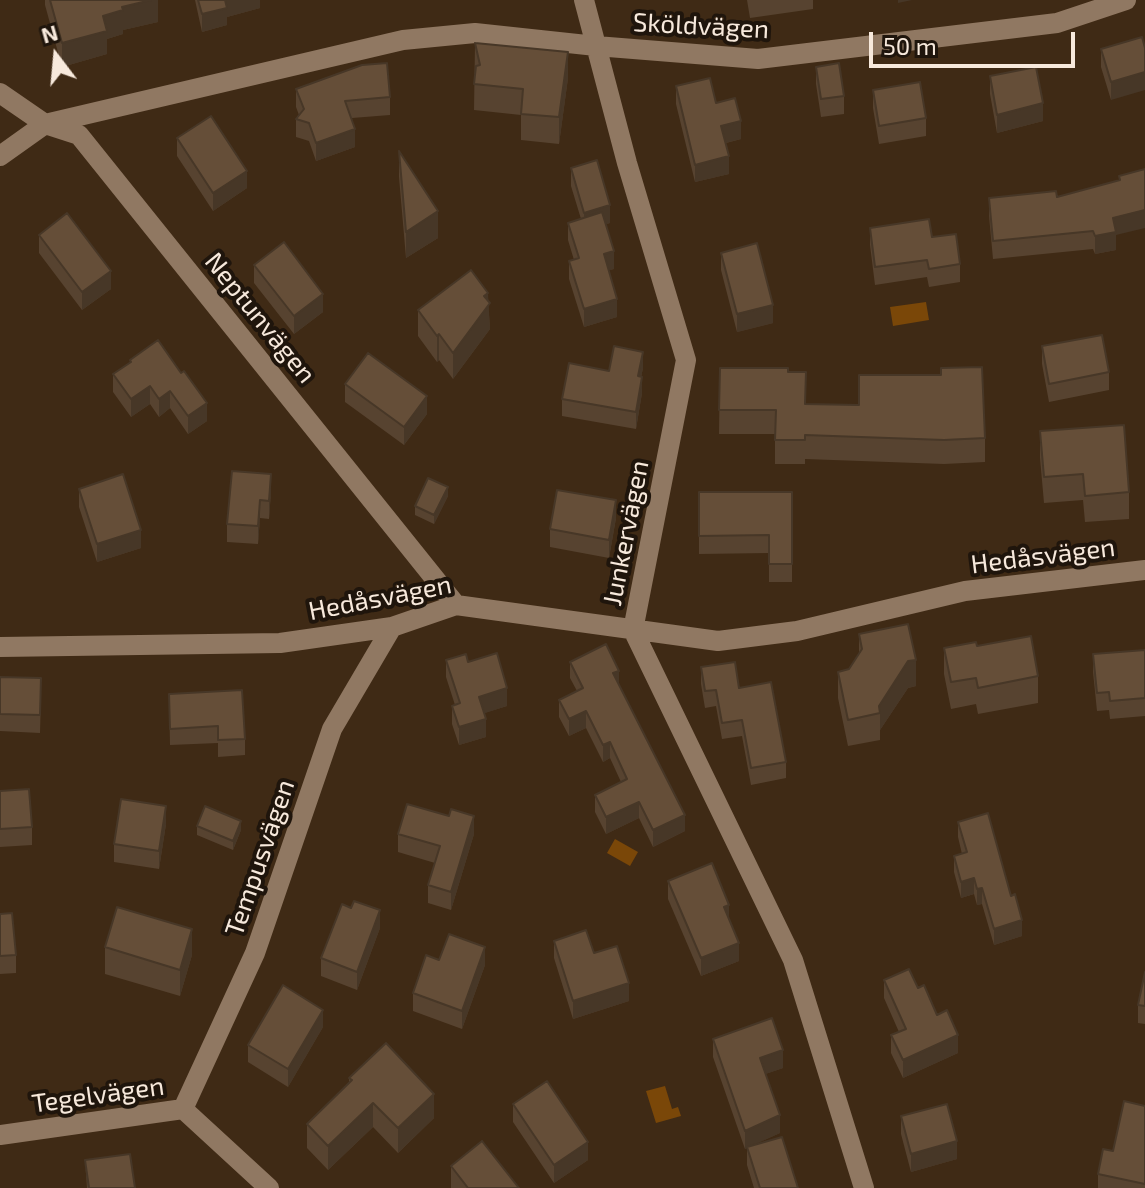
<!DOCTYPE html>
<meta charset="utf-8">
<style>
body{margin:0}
#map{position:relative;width:1145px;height:1188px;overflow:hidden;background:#3f2a15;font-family:"Exo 2",sans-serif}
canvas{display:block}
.north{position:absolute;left:16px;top:16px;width:80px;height:80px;-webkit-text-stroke:6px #1f150c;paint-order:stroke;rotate:344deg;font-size:22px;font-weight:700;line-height:32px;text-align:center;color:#f7e9dc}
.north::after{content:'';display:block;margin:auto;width:28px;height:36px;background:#f7e9dc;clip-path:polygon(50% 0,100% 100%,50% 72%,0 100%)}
.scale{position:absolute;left:869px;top:32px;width:206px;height:36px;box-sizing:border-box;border:4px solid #f7e9dc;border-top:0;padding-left:10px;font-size:24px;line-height:28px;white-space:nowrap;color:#f7e9dc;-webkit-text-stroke:6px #1f150c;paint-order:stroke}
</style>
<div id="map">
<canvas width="1145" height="1188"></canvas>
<div class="north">N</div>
<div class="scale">50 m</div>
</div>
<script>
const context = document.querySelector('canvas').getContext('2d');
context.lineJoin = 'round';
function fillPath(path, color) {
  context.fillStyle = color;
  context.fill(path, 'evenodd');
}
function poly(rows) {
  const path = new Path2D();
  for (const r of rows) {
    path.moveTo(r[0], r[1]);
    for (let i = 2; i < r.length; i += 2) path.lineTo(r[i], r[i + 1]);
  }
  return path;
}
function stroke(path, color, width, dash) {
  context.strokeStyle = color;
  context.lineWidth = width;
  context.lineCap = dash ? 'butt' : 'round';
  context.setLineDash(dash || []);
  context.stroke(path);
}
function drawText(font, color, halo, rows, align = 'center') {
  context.font = font + ' "Exo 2",sans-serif';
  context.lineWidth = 8;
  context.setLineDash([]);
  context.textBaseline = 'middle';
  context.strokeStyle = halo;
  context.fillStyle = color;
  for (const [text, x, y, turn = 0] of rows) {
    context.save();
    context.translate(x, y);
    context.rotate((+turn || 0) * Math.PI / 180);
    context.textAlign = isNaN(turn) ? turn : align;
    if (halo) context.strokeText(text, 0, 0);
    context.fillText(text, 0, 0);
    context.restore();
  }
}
const water = poly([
 [926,302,929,320,893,326,890,307],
 [615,839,638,852,630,866,607,853],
 [665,1086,672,1109,678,1107,681,1116,656,1123,646,1091]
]);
const minor = poly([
 [584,0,627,163,686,360,633,630,793,960,864,1188],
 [0,93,45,124,79,135,456,605],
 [0,156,45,124,403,40,475,33,596,46,758,59,1057,23,1126,0],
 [0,647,280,643,392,627,456,605,718,641,797,631,965,591,1145,570],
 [183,1109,255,953,332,729,392,627],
 [183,1109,269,1188],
 [0,1135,183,1109]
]);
const wall = poly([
 [45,0,158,0,158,22,123,30,123,34,107,39,107,54,62,67,45,5],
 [195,0,260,0,260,8,227,17,227,25,202,32],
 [747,0,813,0,813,9,750,18],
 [475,43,568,78,559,144,521,140,521,115,474,110],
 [1145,48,1111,100,1101,67,1101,49],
 [816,67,844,96,844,114,821,117,816,84],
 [990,76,1043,121,997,133,990,94],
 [676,86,716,103,741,139,726,143,729,174,695,182,676,104],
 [296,89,390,97,390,115,352,118,355,147,316,161,309,141,296,137,296,119,299,115,296,107],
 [873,90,926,118,926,136,879,144,873,108],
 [177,138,247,188,213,211,177,156],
 [399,151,438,238,406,258,399,177],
 [571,168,610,223,606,224,614,269,608,270,617,317,584,327,569,279,569,261,574,260,568,240,568,223,581,219,571,186],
 [1145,169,1116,235,1116,250,1095,254,1093,249,993,259,989,216,989,198,1057,197,1119,180,1119,176],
 [870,228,932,237,960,264,960,282,929,287,927,277,875,285,870,245],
 [39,235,111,289,82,310,39,253],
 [721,253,773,323,737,332,721,270],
 [254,265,323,312,294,334,254,283],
 [488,301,490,329,453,379,439,360,437,362,418,336,418,310],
 [1042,346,1109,372,1109,390,1049,402,1042,364],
 [130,360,207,421,188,434,170,408,159,417,150,404,131,417,113,392,113,374,130,363],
 [643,368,641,377,642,393,636,429,562,416,562,399,609,371],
 [720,368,788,372,806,404,985,438,985,462,944,464,805,459,805,464,775,464,775,434,719,434],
 [345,384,427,414,404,445,345,402],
 [1040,431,1129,492,1129,519,1085,522,1083,500,1044,503,1040,458],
 [79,489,141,548,97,562,79,507],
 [271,492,269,519,260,518,258,544,227,542,227,524],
 [699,492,792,492,792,582,769,582,769,553,699,554],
 [448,496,434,524,415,515,415,506],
 [616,518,609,558,550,547,550,529],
 [859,634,916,686,908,688,880,730,880,740,848,746,838,698,838,672,849,669,859,654],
 [977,646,1038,676,1038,703,978,714,976,704,951,709,944,674,944,648],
 [1145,650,1145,716,1110,719,1109,710,1097,711,1093,672,1093,654],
 [446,660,468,662,507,706,484,713,486,737,459,745,452,724,452,706,455,705,446,677],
 [570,662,619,686,685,831,653,847,639,818,606,834,595,812,595,795,621,782,610,758,603,762,586,728,569,736,559,717,559,700,577,691,570,678],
 [701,667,739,688,786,762,786,778,751,785,742,736,722,739,716,706,705,708,701,684],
 [0,677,41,696,40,733,0,731],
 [169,694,245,739,245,755,218,757,218,743,170,745],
 [0,791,32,827,32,845,0,847],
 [958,822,1022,936,994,945,982,904,977,905,974,894,961,898,954,872,954,856,962,854,958,837],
 [166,824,159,869,114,862,114,844],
 [197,826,241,830,233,850,197,835],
 [398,834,474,834,451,910,428,903,428,885,435,863,398,852],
 [668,881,729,918,739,961,701,976,668,899],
 [0,914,16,955,16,973,0,974],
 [380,928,357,990,321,976,321,958],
 [554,941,594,953,629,1001,573,1019,554,958],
 [105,947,192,955,180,996,105,974],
 [439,960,485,965,462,1029,413,1011,413,993],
 [1145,972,1145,1024,1138,1023,1138,1005],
 [884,980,918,988,937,1015,958,1053,903,1078,891,1053,891,1035,899,1032,884,998],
 [323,1027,288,1087,248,1062,248,1045],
 [713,1039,783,1068,765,1074,780,1133,755,1144,798,1188,754,1188,747,1165,747,1148,745,1149,713,1057],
 [349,1078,434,1118,398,1153,373,1127,328,1170,307,1148,307,1124,349,1082],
 [513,1104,588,1160,554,1183,513,1122],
 [1145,1106,1145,1188,1098,1188,1098,1174],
 [901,1116,957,1159,911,1172,901,1134],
 [85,1160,135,1188,87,1188],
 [451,1166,519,1188,451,1188]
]);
const shadedWall = poly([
 [151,0,158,0,158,22,123,30,123,34,107,39,107,54,62,67,62,43,103,16,122,7],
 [225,0,260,0,260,8,227,17,227,25,202,32,202,14],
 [898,0,912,0,898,3],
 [568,52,568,78,559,144,559,117],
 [1145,72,1145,90,1111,100,1111,82],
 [1043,103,1043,121,997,133,997,115],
 [741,121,741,139,721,144,721,126],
 [355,129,355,147,316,161,316,143],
 [729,156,729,174,695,182,695,165],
 [247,171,247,188,213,211,213,193],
 [610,205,610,223,584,231,584,213],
 [1145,210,1145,228,1116,235,1116,250,1095,254,1095,236,1113,218],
 [438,211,438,238,406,258,406,232],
 [614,251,614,269,604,272,604,254],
 [111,271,111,289,82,310,82,292],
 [488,293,490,329,453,379,453,353,484,296],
 [323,294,323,312,294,334,294,316],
 [617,299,617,317,584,327,584,309],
 [773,305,773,323,737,332,737,314],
 [439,334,439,360,437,362,437,336],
 [643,352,643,368,638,392,638,376],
 [642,377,642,393,636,429,636,412],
 [150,386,150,404,131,417,131,399],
 [170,391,170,408,159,417,159,399],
 [427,396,427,414,404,445,404,427],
 [207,403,207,421,188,434,188,416],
 [271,474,271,492,269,519,269,501],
 [448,487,448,496,434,524,434,515],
 [260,500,260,518,258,544,258,526],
 [616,500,616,518,609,558,609,540],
 [141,530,141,548,97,562,97,544],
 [916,660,916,686,908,688,880,730,880,713,879,706,908,661],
 [619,671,619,687,613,673],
 [507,688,507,706,479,715,479,697],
 [586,711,586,728,569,736,569,719],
 [486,719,486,737,459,745,459,727],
 [610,742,610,758,603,762,603,745],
 [639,802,639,818,606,834,606,817],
 [166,806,166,824,159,869,159,851],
 [685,815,685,831,653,847,653,830],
 [474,816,474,834,451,910,451,892],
 [241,821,241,830,233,850,233,841],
 [974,878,974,894,961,898,961,882],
 [982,888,982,904,977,905,977,889],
 [729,905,729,923,724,907],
 [380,910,380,928,357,990,357,972],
 [1022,920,1022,936,994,945,994,929],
 [192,929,192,955,180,996,180,970],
 [739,943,739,961,701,976,701,958],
 [485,947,485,965,462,1029,462,1011],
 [629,983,629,1001,573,1019,573,1001],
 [323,1010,323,1027,288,1087,288,1069],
 [958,1035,958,1053,903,1078,903,1060],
 [783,1050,783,1068,760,1076,760,1058],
 [434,1094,434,1118,398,1153,398,1128],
 [373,1103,373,1127,328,1170,328,1146],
 [780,1115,780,1133,745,1149,745,1131],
 [957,1141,957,1159,911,1172,911,1154],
 [588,1142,588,1160,554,1183,554,1165]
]);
const building = poly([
 [50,0,151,0,122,7,123,10,103,16,107,31,62,43,50,0],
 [198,0,225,0,227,8,202,14,198,0],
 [1142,37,1145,48,1145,72,1111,82,1101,49,1142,37],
 [475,43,568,52,559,117,521,114,523,89,474,84,476,66,480,65,475,43],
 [387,63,390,97,345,101,355,129,316,143,309,123,296,119,304,109,296,89,362,65,387,63],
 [839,63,844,96,821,99,816,67,839,63],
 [1036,67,1043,103,997,115,990,76,1036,67],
 [710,78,716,103,735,98,741,121,721,126,729,156,695,165,676,86,710,78],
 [920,82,926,118,879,126,873,90,920,82],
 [211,116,247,171,213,193,177,138,211,116],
 [399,151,438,211,406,232,399,151],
 [597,160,610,205,584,213,571,168,597,160],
 [1145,169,1145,210,1113,218,1116,232,1095,236,1093,231,993,241,989,198,1056,191,1057,197,1120,180,1119,176,1145,169],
 [602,212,614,251,604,254,617,299,584,309,569,261,579,258,568,223,602,212],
 [67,213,111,271,82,292,39,235,67,213],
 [929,219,932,237,956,234,960,264,929,269,927,260,875,267,870,228,929,219],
 [284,242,323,294,294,316,254,265,284,242],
 [757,243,773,305,737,314,721,253,757,243],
 [471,270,488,293,484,296,490,303,453,353,439,334,437,336,418,310,471,270],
 [1102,335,1109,372,1049,384,1042,346,1102,335],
 [158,340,181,373,184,371,207,403,188,416,170,391,159,399,150,386,131,399,113,374,131,362,130,360,158,340],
 [614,346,643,352,638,376,642,377,636,412,562,399,569,363,609,371,614,346],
 [368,353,427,396,404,427,345,384,368,353],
 [982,367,985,438,944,440,805,435,805,440,775,440,776,410,719,410,720,368,788,368,788,372,806,372,805,404,859,405,859,375,941,375,941,368,982,367],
 [1124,425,1129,492,1085,496,1083,474,1044,477,1040,431,1124,425],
 [232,471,271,474,269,501,260,500,258,526,227,524,232,471],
 [123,474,141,530,97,544,79,489,123,474],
 [428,478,448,487,434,515,415,506,428,478],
 [557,490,616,500,609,540,550,529,557,490],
 [699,492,792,492,792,564,769,564,769,535,699,536,699,492],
 [908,624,916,660,908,661,879,706,880,713,848,720,838,672,849,669,862,649,859,634,908,624],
 [1031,636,1038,676,978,688,976,678,951,682,944,648,976,642,977,646,1031,636],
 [606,644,619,671,613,673,685,815,653,830,639,802,606,817,595,795,627,779,610,742,603,745,586,711,569,719,559,700,583,688,570,662,606,644],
 [1145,650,1145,698,1110,701,1109,692,1097,693,1093,654,1145,650],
 [497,653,507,688,479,697,486,719,459,727,452,706,460,703,446,660,466,654,468,662,497,653],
 [735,662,739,688,771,682,786,762,751,768,742,720,722,723,716,690,705,691,701,667,735,662],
 [0,677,41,678,40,715,0,714,0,677],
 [242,690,245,739,218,740,218,726,170,729,169,694,242,690],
 [29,789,32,827,0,829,0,791,29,789],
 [121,799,166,806,159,851,114,844,121,799],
 [407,804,449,816,451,809,474,816,451,892,428,885,440,846,398,834,407,804],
 [205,806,241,821,233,841,197,826,205,806],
 [988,813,1011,896,1015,894,1022,920,994,929,982,888,977,889,974,878,961,882,954,856,967,852,958,822,988,813],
 [712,863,729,905,724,907,739,943,701,958,668,881,712,863],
 [354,901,380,910,357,972,321,958,342,904,351,908,354,901],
 [117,907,192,929,180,970,105,947,117,907],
 [12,913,16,955,0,956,0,914,12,913],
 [586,930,594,953,617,946,629,983,573,1001,554,941,586,930],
 [449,934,485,947,462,1011,413,993,426,955,439,960,449,934],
 [909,969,918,988,924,985,937,1015,947,1010,958,1035,903,1060,891,1035,906,1029,884,980,909,969],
 [1145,972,1145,1006,1138,1005,1145,972],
 [283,985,323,1010,288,1069,248,1045,283,985],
 [772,1018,783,1050,760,1058,780,1115,745,1131,713,1039,772,1018],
 [386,1043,434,1094,398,1128,373,1103,328,1146,307,1124,352,1080,349,1078,386,1043],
 [547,1081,588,1142,554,1165,513,1104,547,1081],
 [1124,1101,1145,1106,1145,1184,1098,1174,1103,1149,1113,1151,1124,1101],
 [947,1104,957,1141,911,1154,901,1116,947,1104],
 [782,1137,798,1188,760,1188,747,1147,782,1137],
 [482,1141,519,1188,468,1188,451,1166,482,1141],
 [130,1154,135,1188,89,1188,85,1160,130,1154]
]);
const streetNames = [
 ["Sköldvägen",701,26,3],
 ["Neptunvägen",260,318,51],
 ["Junkervägen",626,533,-79],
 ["Hedåsvägen",1043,556,-7],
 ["Hedåsvägen",380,598,-11],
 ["Tempusvägen",260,858,-71],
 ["Tegelvägen",98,1095,-8]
];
fillPath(water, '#7a4708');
stroke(minor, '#907862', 20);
fillPath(wall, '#574330');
fillPath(shadedWall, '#473727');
fillPath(building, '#654e38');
stroke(building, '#473727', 2);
drawText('26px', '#f7e9dc', '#1f150c', streetNames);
</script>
